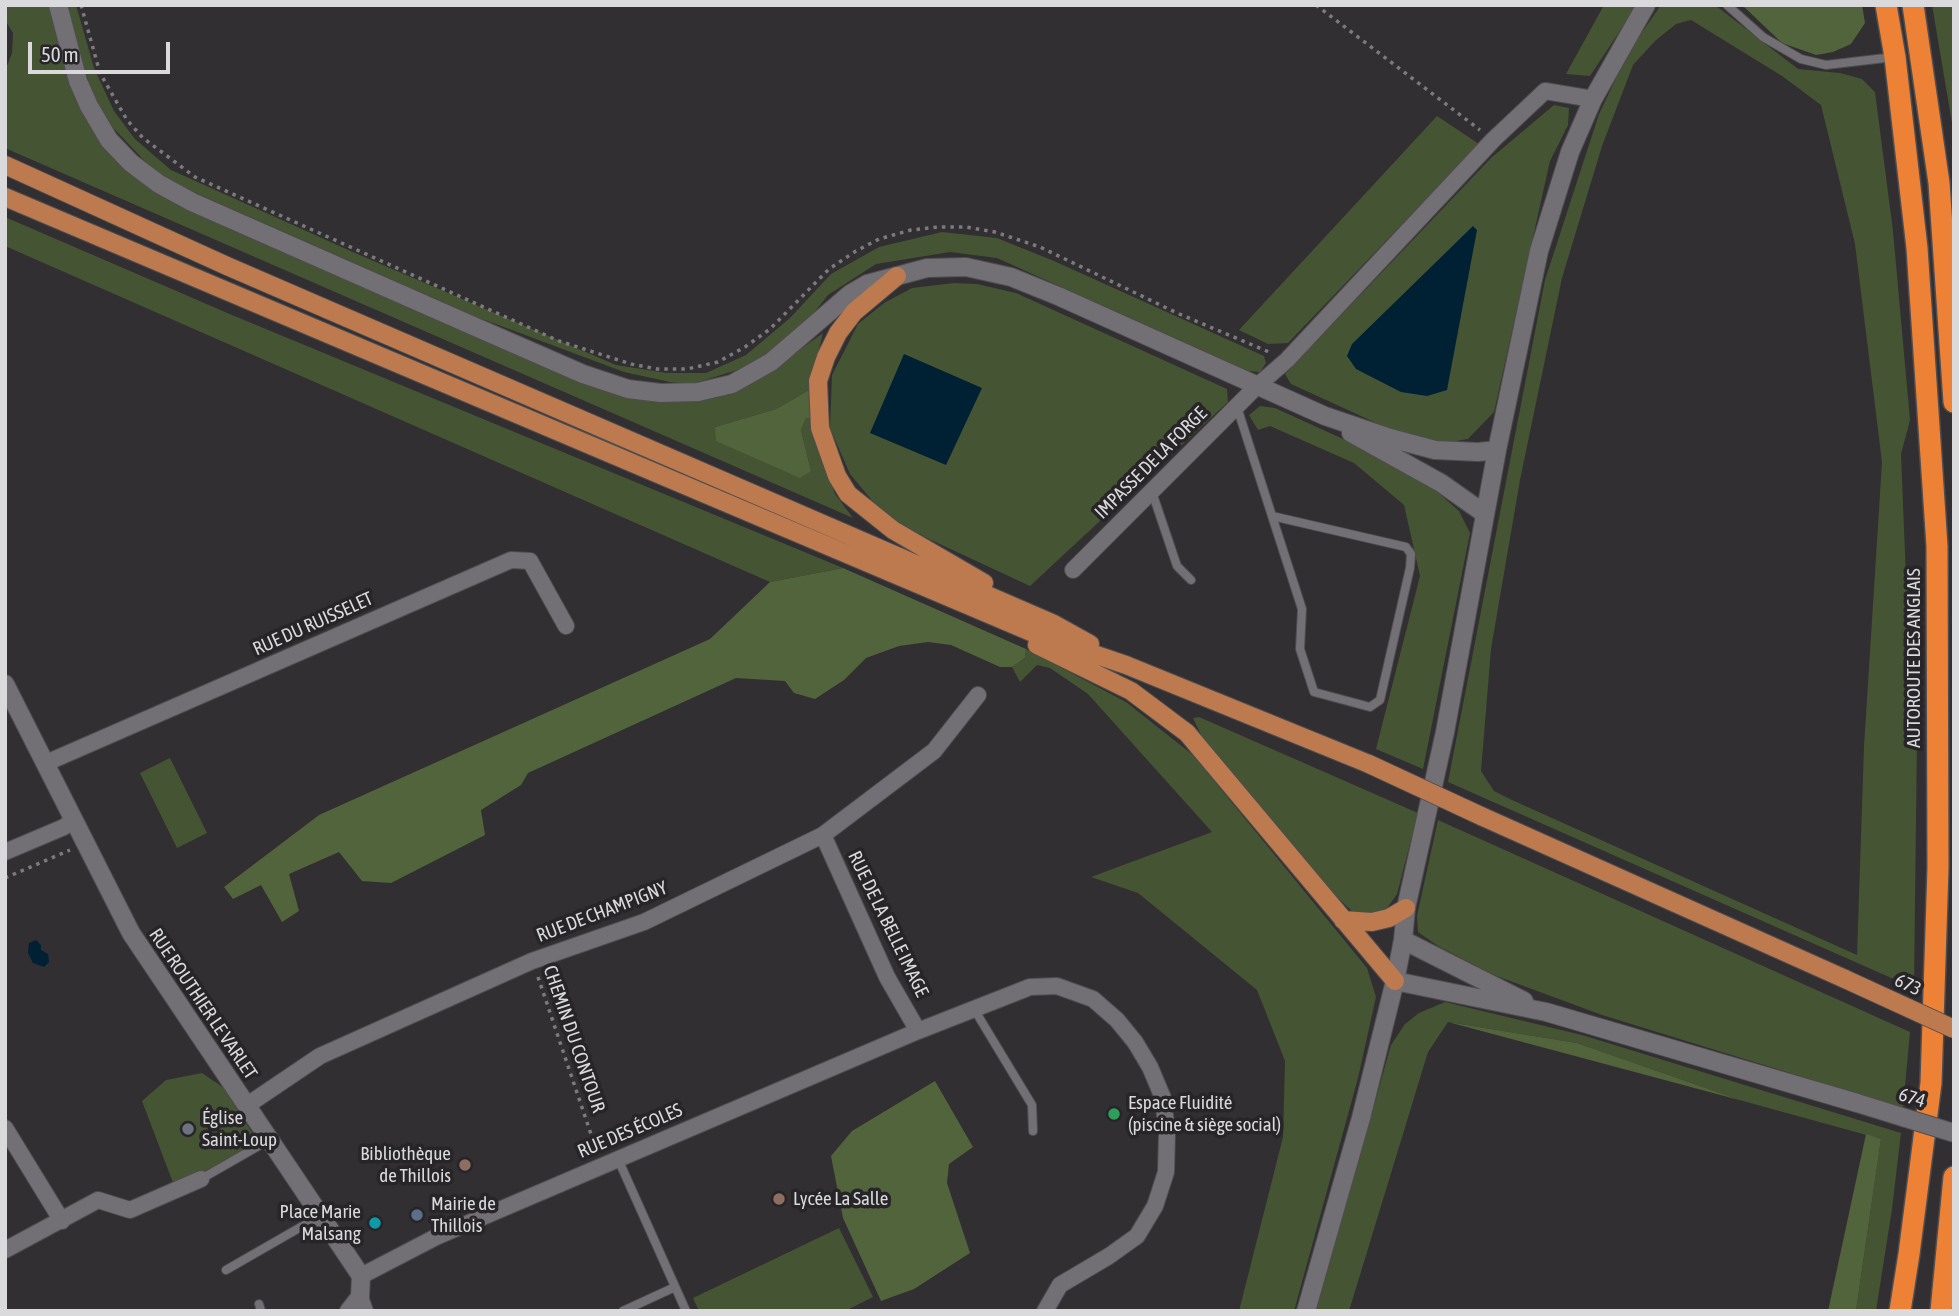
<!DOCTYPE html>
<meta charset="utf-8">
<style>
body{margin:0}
#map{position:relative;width:1959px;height:1316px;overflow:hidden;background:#312f32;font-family:"Asap Condensed",sans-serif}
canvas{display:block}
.frame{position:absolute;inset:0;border:7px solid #dad9db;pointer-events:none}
.scale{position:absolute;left:28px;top:42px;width:142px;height:32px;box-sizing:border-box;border:4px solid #dad9db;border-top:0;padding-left:9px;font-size:21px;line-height:24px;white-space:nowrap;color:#dad9db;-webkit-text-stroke:5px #272528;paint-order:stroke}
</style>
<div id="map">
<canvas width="1959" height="1316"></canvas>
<div class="frame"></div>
<div class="scale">50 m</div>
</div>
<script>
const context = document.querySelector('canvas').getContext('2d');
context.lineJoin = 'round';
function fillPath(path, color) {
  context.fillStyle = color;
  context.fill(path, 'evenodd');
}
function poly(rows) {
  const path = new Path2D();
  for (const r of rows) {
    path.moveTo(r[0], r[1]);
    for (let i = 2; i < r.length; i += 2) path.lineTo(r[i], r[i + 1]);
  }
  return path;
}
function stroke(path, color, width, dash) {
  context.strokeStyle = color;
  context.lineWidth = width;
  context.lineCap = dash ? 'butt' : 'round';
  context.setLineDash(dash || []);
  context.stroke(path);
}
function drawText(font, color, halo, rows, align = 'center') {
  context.font = font + ' "Asap Condensed",sans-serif';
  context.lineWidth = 7;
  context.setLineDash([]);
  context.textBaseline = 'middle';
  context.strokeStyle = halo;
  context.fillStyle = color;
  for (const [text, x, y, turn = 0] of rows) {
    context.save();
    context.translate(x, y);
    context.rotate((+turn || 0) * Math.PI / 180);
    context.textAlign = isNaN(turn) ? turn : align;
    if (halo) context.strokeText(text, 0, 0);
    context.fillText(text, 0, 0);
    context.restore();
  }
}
const green = poly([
 [5,5,51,5,116,158,232,226,585,384,662,402,721,396,755,382,823,333,809,390,776,409,715,427,811,471,801,430,806,418,813,418,827,473,835,494,853,518,5,148,5,71,12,53,13,33,5,20],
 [65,5,76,5,94,68,114,111,135,139,171,170,355,253,616,365,667,373,706,373,746,355,790,318,831,274,879,247,942,232,997,238,1054,261,1264,356,1266,363,1260,372,1248,371,997,258,950,252,876,264,828,295,805,324,750,366,692,384,670,382,624,372,477,317,160,177,100,114,74,38],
 [1604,5,1637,5,1590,76,1566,74],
 [1661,5,1715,5,1798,69,1840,73,1862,79,1875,92,1893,231,1910,420,1901,454,1906,578,1918,654,1914,988,1448,782,1545,280,1599,114,1629,51],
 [1691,20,1782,76,1821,105,1855,244,1882,462,1864,746,1857,955,1512,800,1494,791,1481,771,1491,649,1520,480,1562,278,1602,146,1633,65,1655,41,1676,24],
 [1932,5,1954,5,1954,127,1952,123],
 [1554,105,1569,108,1568,125,1550,161,1494,412,1468,439,1439,444,1409,438,1291,384,1285,374,1491,158],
 [1437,116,1479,144,1288,343,1268,344,1239,330],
 [5,217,232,315,843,568,770,582,5,246],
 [954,283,977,284,1016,293,1227,389,1228,402,1030,586,931,540,884,515,850,474,830,428,832,375,858,324,884,303,912,288],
 [1260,406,1275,408,1341,438,1434,489,1459,511,1470,533,1423,769,1376,749,1420,576,1404,505,1354,463,1270,426,1258,430,1249,415],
 [1026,649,1126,702,1193,755,1367,968,1376,997,1358,1078,1294,1311,1239,1311,1283,1137,1285,1061,1257,990,1138,893,1091,877,1212,832,1088,694,1050,668,1037,665,1020,682,1012,667,1025,658],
 [1199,717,1418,813,1397,894,1385,911,1370,915,1352,911,1318,880,1203,739,1193,718],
 [170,758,207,833,177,848,140,773],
 [1438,820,1910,1032,1903,1108,1602,1015,1494,975,1438,946,1418,932,1417,916],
 [1445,1002,1582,1035,1901,1133,1892,1209,1876,1311,1856,1311,1881,1139,1743,1101,1577,1043,1448,1022,1428,1052,1349,1311,1316,1311,1391,1045,1405,1024,1419,1013],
 [202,1073,224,1088,258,1142,175,1188,142,1101,166,1080],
 [839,1228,873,1297,845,1311,699,1311,693,1298]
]);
const forest = poly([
 [1742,5,1862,5,1865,23,1851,44,1833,52,1816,55,1782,43],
 [809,390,813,418,806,418,801,430,811,471,800,478,716,441,715,427,776,409],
 [843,568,1026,649,1025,658,1012,667,1000,667,951,645,928,642,899,646,866,658,844,680,815,699,794,693,785,681,736,678,528,773,521,785,481,810,485,835,391,883,362,881,339,852,289,874,299,911,282,922,261,885,233,899,224,887,319,815,710,639,770,582],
 [1448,1022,1577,1043,1743,1101],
 [935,1081,973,1147,949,1164,947,1183,970,1253,914,1289,881,1301,843,1218,831,1156,852,1131],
 [1866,1134,1881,1139,1856,1311,1828,1311]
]);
const water = poly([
 [1473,226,1477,230,1447,390,1427,396,1401,392,1356,369,1347,356,1352,344],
 [904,354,982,388,946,465,870,433],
 [36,940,41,945,41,950,48,954,49,962,44,967,33,963,28,953,29,943]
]);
const path = poly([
 [81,5,100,73,127,120,143,138,195,177,559,341,631,364,657,369,687,369,718,362,745,347,770,329,829,269,856,251,879,239,911,230,938,227,966,227,995,232,1040,247,1177,313,1269,352],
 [1316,5,1480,130],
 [5,878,70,850],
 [538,977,597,1152]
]);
const service = poly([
 [1727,5,1763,37,1801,59,1826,65,1894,57],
 [1237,407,1272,516,1302,609,1300,649,1314,692,1370,707,1380,700,1410,568,1411,554,1406,547,1272,516],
 [1152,492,1177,566,1191,580],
 [974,1009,1032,1105,1033,1131],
 [618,1159,686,1311],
 [201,1179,269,1140],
 [226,1270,320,1216],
 [259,1304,261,1311],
 [623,1311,675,1287]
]);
const minor = poly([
 [1073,570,1257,386,1287,360,1493,140,1545,91,1593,99],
 [46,763,511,560,530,561,566,626],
 [823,835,887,977,918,1031],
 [5,852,64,827,73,820],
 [246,1106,320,1056,532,961,644,922,823,835,934,751,978,695],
 [5,1128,62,1221],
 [5,1250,98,1200,130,1210,201,1179],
 [361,1276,436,1237,918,1031,1030,987,1057,986,1093,999,1117,1020,1135,1042,1150,1067,1163,1098,1167,1133,1166,1172,1155,1206,1137,1236,1109,1256,1060,1285,1045,1311],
 [360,1297,365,1311]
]);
const tertiary = poly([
 [58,5,78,81,89,106,109,140,131,163,159,184,192,202,496,336,583,374,628,389,661,393,698,392,732,384,771,362,850,294,867,284,927,268,966,267,1011,277,1058,296,1325,416,1390,438,1435,450,1478,452,1497,450],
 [1351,433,1441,483,1485,514],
 [5,684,131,933,361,1276,360,1297,349,1311],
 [1403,940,1524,1001],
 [1395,981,1546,1012,1857,1103],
 [1306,1311,1361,1118,1395,981,1403,940,1406,908,1445,732,1497,450,1539,251,1570,152,1593,99,1646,5]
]);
const primary = poly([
 [5,165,227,266,1054,624,1090,644],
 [5,197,1038,635,1126,665,1369,764],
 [897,276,854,312,838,333,826,357,818,381,820,428,837,476,848,494,893,530,984,583],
 [1037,645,1131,691,1187,733,1395,981],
 [1481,816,1845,979],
 [1343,920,1372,922,1389,918,1406,908]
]);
const motorway = poly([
 [1886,5,1895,57,1917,248,1937,546,1938,868,1931,1083,1909,1254,1900,1311],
 [1913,5,1939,183,1954,402],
 [1941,1311,1954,1177]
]);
const tertiaryBridge = poly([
 [1857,1103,1954,1133]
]);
const primaryBridge = poly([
 [1369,764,1481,816],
 [1845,979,1954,1029]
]);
const markers = [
 [1114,1114,7,"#2e9e5b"],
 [188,1129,7,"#6b7280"],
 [465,1165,7,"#8d6e63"],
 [779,1199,7,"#8d6e63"],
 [417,1215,7,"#5c6f8a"],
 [375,1223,7,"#0f9aa8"]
];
const streetNames = [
 ["IMPASSE DE LA FORGE",1151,463,-45],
 ["RUE DU RUISSELET",313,624,-24],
 ["AUTOROUTE DES ANGLAIS",1914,658,-90],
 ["RUE DE CHAMPIGNY",602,912,-21],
 ["RUE DE LA BELLE IMAGE",888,924,64],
 ["673",1908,985,25],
 ["RUE ROUTHIER LE VARLET",203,1004,56],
 ["CHEMIN DU CONTOUR",574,1039,71],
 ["674",1912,1098,17],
 ["RUE DES ÉCOLES",630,1131,-23]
];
const poiNames = [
 ["Espace Fluidité",1128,1103],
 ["(piscine & siège social)",1128,1125],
 ["Église",202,1118],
 ["Saint-Loup",202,1140],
 ["Bibliothèque",451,1154,"right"],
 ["de Thillois",451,1176,"right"],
 ["Lycée La Salle",793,1199],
 ["Mairie de",431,1204],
 ["Thillois",431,1226],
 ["Place Marie",361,1212,"right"],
 ["Malsang",361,1234,"right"]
];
fillPath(green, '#455432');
fillPath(forest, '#52643c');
fillPath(water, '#002133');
stroke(service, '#4f4d50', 10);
stroke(minor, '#4f4d50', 18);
stroke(tertiary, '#4f4d50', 20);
stroke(primary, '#4f4d50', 20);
stroke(motorway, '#4f4d50', 24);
stroke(path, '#7b7a7c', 3.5, [3.5, 5]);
stroke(service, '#727074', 8);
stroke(minor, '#727074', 16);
stroke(tertiary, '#727074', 18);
stroke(primary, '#bc7a4e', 18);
stroke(motorway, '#ed8135', 21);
stroke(tertiaryBridge, '#4f4d50', 20, []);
stroke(primaryBridge, '#4f4d50', 20, []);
stroke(tertiaryBridge, '#727074', 18);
stroke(primaryBridge, '#bc7a4e', 18);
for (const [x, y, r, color] of markers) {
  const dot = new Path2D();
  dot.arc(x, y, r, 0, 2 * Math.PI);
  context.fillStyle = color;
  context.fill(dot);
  stroke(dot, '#272528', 2.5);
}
drawText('19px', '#dad9db', '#272528', streetNames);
drawText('19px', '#dad9db', '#272528', poiNames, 'left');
</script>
